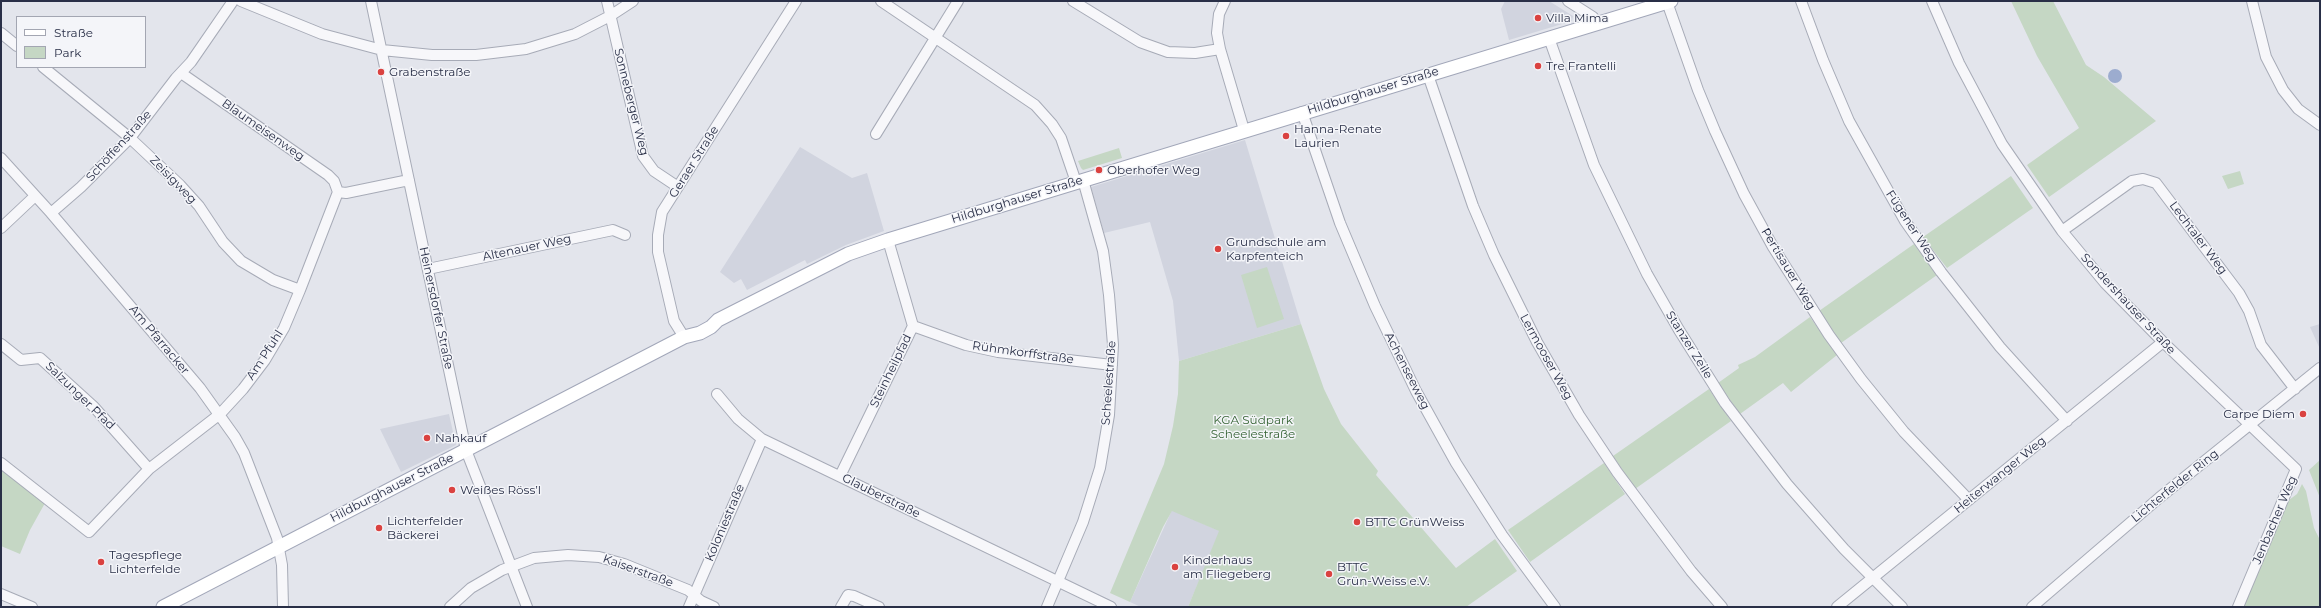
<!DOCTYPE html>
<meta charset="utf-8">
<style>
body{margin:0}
#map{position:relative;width:2321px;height:608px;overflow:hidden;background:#e3e5ec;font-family:Montserrat,sans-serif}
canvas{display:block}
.frame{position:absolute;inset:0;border:2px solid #292f47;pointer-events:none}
.legend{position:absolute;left:16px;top:16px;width:130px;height:52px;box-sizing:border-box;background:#f4f5f9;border:1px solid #a3a6b2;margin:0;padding:5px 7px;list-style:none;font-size:12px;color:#292f47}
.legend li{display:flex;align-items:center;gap:8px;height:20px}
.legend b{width:20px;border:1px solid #a3a6b2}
</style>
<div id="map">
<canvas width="2321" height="608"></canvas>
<div class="frame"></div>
<ul class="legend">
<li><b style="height:5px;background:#fff"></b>Straße</li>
<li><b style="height:11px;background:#c5d7c4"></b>Park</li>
</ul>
</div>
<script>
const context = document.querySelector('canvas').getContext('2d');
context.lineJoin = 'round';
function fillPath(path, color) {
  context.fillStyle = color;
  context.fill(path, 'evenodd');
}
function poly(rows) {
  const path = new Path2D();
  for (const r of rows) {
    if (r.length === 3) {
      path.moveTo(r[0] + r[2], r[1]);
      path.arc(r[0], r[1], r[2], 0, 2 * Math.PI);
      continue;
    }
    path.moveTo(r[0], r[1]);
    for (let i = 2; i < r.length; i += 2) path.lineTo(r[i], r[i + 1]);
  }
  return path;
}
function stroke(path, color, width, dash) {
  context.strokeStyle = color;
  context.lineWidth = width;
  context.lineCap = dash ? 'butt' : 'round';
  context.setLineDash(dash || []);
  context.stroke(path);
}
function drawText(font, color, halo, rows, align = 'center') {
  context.font = font + ' Montserrat,sans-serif';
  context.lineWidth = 3;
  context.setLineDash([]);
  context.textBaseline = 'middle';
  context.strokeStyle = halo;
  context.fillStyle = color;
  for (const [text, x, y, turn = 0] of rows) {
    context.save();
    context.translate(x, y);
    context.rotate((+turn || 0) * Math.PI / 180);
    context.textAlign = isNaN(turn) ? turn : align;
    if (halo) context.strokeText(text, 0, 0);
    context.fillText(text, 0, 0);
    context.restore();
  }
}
const built = poly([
 [1505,1,1549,1,1573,16,1572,21,1509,40,1501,9],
 [1245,140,1301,324,1179,361,1173,301,1150,222,1104,233,1091,187],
 [800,147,852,178,867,173,884,231,846,245,807,264,805,260,747,290,741,279,734,283,720,272],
 [2320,324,2320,349,2310,327],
 [449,414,456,445,401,472,380,429],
 [1172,510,1220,531,1188,607,1141,607,1130,602]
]);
const green = poly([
 [2011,1,2053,1,2086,65,2104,77,2156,121,2049,197,2027,165,2079,128,2037,56],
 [1119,148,1122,158,1083,170,1081,168,1078,161],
 [2240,171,2244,184,2228,189,2222,176],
 [2011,176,2033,208,1947,268,1923,237],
 [1914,244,1937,275,1841,343,1819,311],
 [1267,267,1284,319,1257,328,1241,275],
 [1810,317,1837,355,1791,392,1783,383,1740,414,1718,383,1739,368,1738,365,1755,357],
 [1301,324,1324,389,1341,424,1378,471,1376,475,1456,568,1495,539,1517,571,1466,607,1188,607,1219,531,1172,511,1163,527,1130,602,1110,593,1164,464,1173,426,1178,394,1179,361],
 [1709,389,1731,421,1635,489,1613,456],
 [2320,460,2320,498,2309,470],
 [1604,463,1625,494,1530,562,1508,530],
 [1,468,45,503,30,530,20,554,1,546],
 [2302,484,2306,491,2314,528,2320,540,2320,607,2243,607,2289,500,2297,494]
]);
const water = poly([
 [2115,76,7]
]);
const minor = poly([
 [241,1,322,34,382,50,432,55,476,55,526,49,575,34,610,16,633,1],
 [371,1,466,450,527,607],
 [607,1,643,156,654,171,678,187],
 [881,1,1035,105,1052,124,1061,138,1076,182],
 [1073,1,1140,42,1168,52,1195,53,1220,49],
 [1225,1,1219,14,1217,33,1220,49,1244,130],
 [1568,1,1593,17,1595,23],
 [1801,1,1823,60,1849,121,1905,221,1941,272,2000,347,2067,421],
 [1932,1,1959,63,2002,144,2062,231,2105,283,2163,342,2296,469,2238,607],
 [2252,1,2266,57,2283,90,2298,109,2320,125],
 [1667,2,1698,90,1715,131,1744,194,1773,247,1829,335,1861,379,1904,432,1969,500],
 [1,33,17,46],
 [1549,38,1594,165,1647,274,1679,330,1725,403,1787,484,1844,549,1902,607],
 [43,67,130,138,180,185,199,206,223,242,241,261,273,280,300,290],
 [181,73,328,175,334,181,338,192],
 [1428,75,1473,206,1494,255,1537,342,1579,415,1617,472,1691,571,1722,607],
 [1302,112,1340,223,1375,306,1416,391,1456,463,1502,535,1555,607],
 [876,134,958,1],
 [1,158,51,213,200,388,235,437,244,453,277,538,282,565,283,607],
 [338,192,346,193,409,180],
 [51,213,81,187,130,138,176,78,191,62,233,1],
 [1,228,35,196],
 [2062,231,2132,181,2143,179,2156,183,2239,293,2249,311,2261,345,2295,389],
 [428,269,613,230,625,235],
 [913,326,966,345,998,352,1112,365],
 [684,337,674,321,658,252,658,235,662,212,796,1],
 [1,344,21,360,40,358,94,407,149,469],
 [717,394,738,419,762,439,1111,607],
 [1,463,89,532,149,469,220,414,243,389,265,360,284,328,300,290,338,192],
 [840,476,913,326,888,240],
 [1,594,32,607],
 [450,607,471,588,502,570,534,558,568,555,599,557,624,564,688,590,701,601,714,607],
 [689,607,762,439],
 [841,607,848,595,854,596,879,607],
 [1047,607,1083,522,1100,468,1109,415,1113,345,1109,295,1103,251,1083,180],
 [1837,607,2163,342],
 [2032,607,2159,498,2320,368]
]);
const major = poly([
 [163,607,684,337,700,333,711,327,718,320,848,254,888,240,1671,1]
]);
const markers = [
 [1538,18,4,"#da4240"],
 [1538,66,4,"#da4240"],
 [381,72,4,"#da4240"],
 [1286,136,4,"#da4240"],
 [1099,170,4,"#da4240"],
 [1218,249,4,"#da4240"],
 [2303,414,4,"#da4240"],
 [427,438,4,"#da4240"],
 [452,490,4,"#da4240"],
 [1357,522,4,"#da4240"],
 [379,528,4,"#da4240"],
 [101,562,4,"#da4240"],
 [1175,567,4,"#da4240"],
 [1329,574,4,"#da4240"]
];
const poiNames = [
 ["Villa Mima",1546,18],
 ["Tre Frantelli",1546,66],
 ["Grabenstraße",389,72],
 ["Hanna-Renate",1294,129],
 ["Laurien",1294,143],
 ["Oberhofer Weg",1107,170],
 ["Grundschule am",1226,242],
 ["Karpfenteich",1226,256],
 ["Carpe Diem",2295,414,"right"],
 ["Nahkauf",435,438],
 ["Weißes Röss’l",460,490],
 ["Lichterfelder",387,521],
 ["Bäckerei",387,535],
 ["BTTC GrünWeiss",1365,522],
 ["Tagespflege",109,555],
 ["Lichterfelde",109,569],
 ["Kinderhaus",1183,560],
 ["am Fliegeberg",1183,574],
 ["BTTC",1337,567],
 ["Grün-Weiss e.V.",1337,581]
];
const streetNames = [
 ["Hildburghauser Straße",1373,91,-17],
 ["Sonneberger Weg",631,102,76],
 ["Blaumeisenweg",263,130,35],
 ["Schöffenstraße",119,146,-48],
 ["Geraer Straße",694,162,-58],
 ["Zeisigweg",173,180,46],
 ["Hildburghauser Straße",1017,200,-17],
 ["Fügener Weg",1911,226,57],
 ["Lechtaler Weg",2198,238,53],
 ["Altenauer Weg",527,248,-12],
 ["Pertisauer Weg",1788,269,59],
 ["Sondershauser Straße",2128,304,47],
 ["Heinersdorfer Straße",436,308,78],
 ["Am Pfarracker",159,340,50],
 ["Stanzer Zeile",1689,345,58],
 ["Rühmkorffstraße",1023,353,8],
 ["Am Pfuhl",265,355,-57],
 ["Lermooser Weg",1546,357,61],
 ["Steinheilpfad",891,371,-64],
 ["Achenseeweg",1407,371,63],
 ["Scheelestraße",1109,383,-86],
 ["Salzunger Pfad",80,396,44],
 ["Heiterwanger Weg",2000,475,-39],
 ["Lichterfelder Ring",2175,486,-39],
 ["Hildburghauser Straße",392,488,-27],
 ["Glauberstraße",881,496,26],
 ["Jenbacher Weg",2275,520,-67],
 ["Koloniestraße",725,523,-67],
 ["Kaiserstraße",638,571,20]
];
const parkNames = [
 ["KGA Südpark",1253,420],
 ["Scheelestraße",1253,434]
];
fillPath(built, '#d1d4df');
fillPath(green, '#c5d7c4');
fillPath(water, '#9caccf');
stroke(minor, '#a7abb7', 12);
stroke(major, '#a2a7b9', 15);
stroke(minor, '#f7f7fa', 10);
stroke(major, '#fff', 13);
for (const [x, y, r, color] of markers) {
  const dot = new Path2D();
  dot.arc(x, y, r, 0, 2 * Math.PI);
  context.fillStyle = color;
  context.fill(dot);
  stroke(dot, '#f4f5f9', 1.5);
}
drawText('12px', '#292f47', '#f4f5f9', poiNames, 'left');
drawText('12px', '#292f47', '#f4f5f9', streetNames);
drawText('12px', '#366435', '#f4f5f9', parkNames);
</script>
